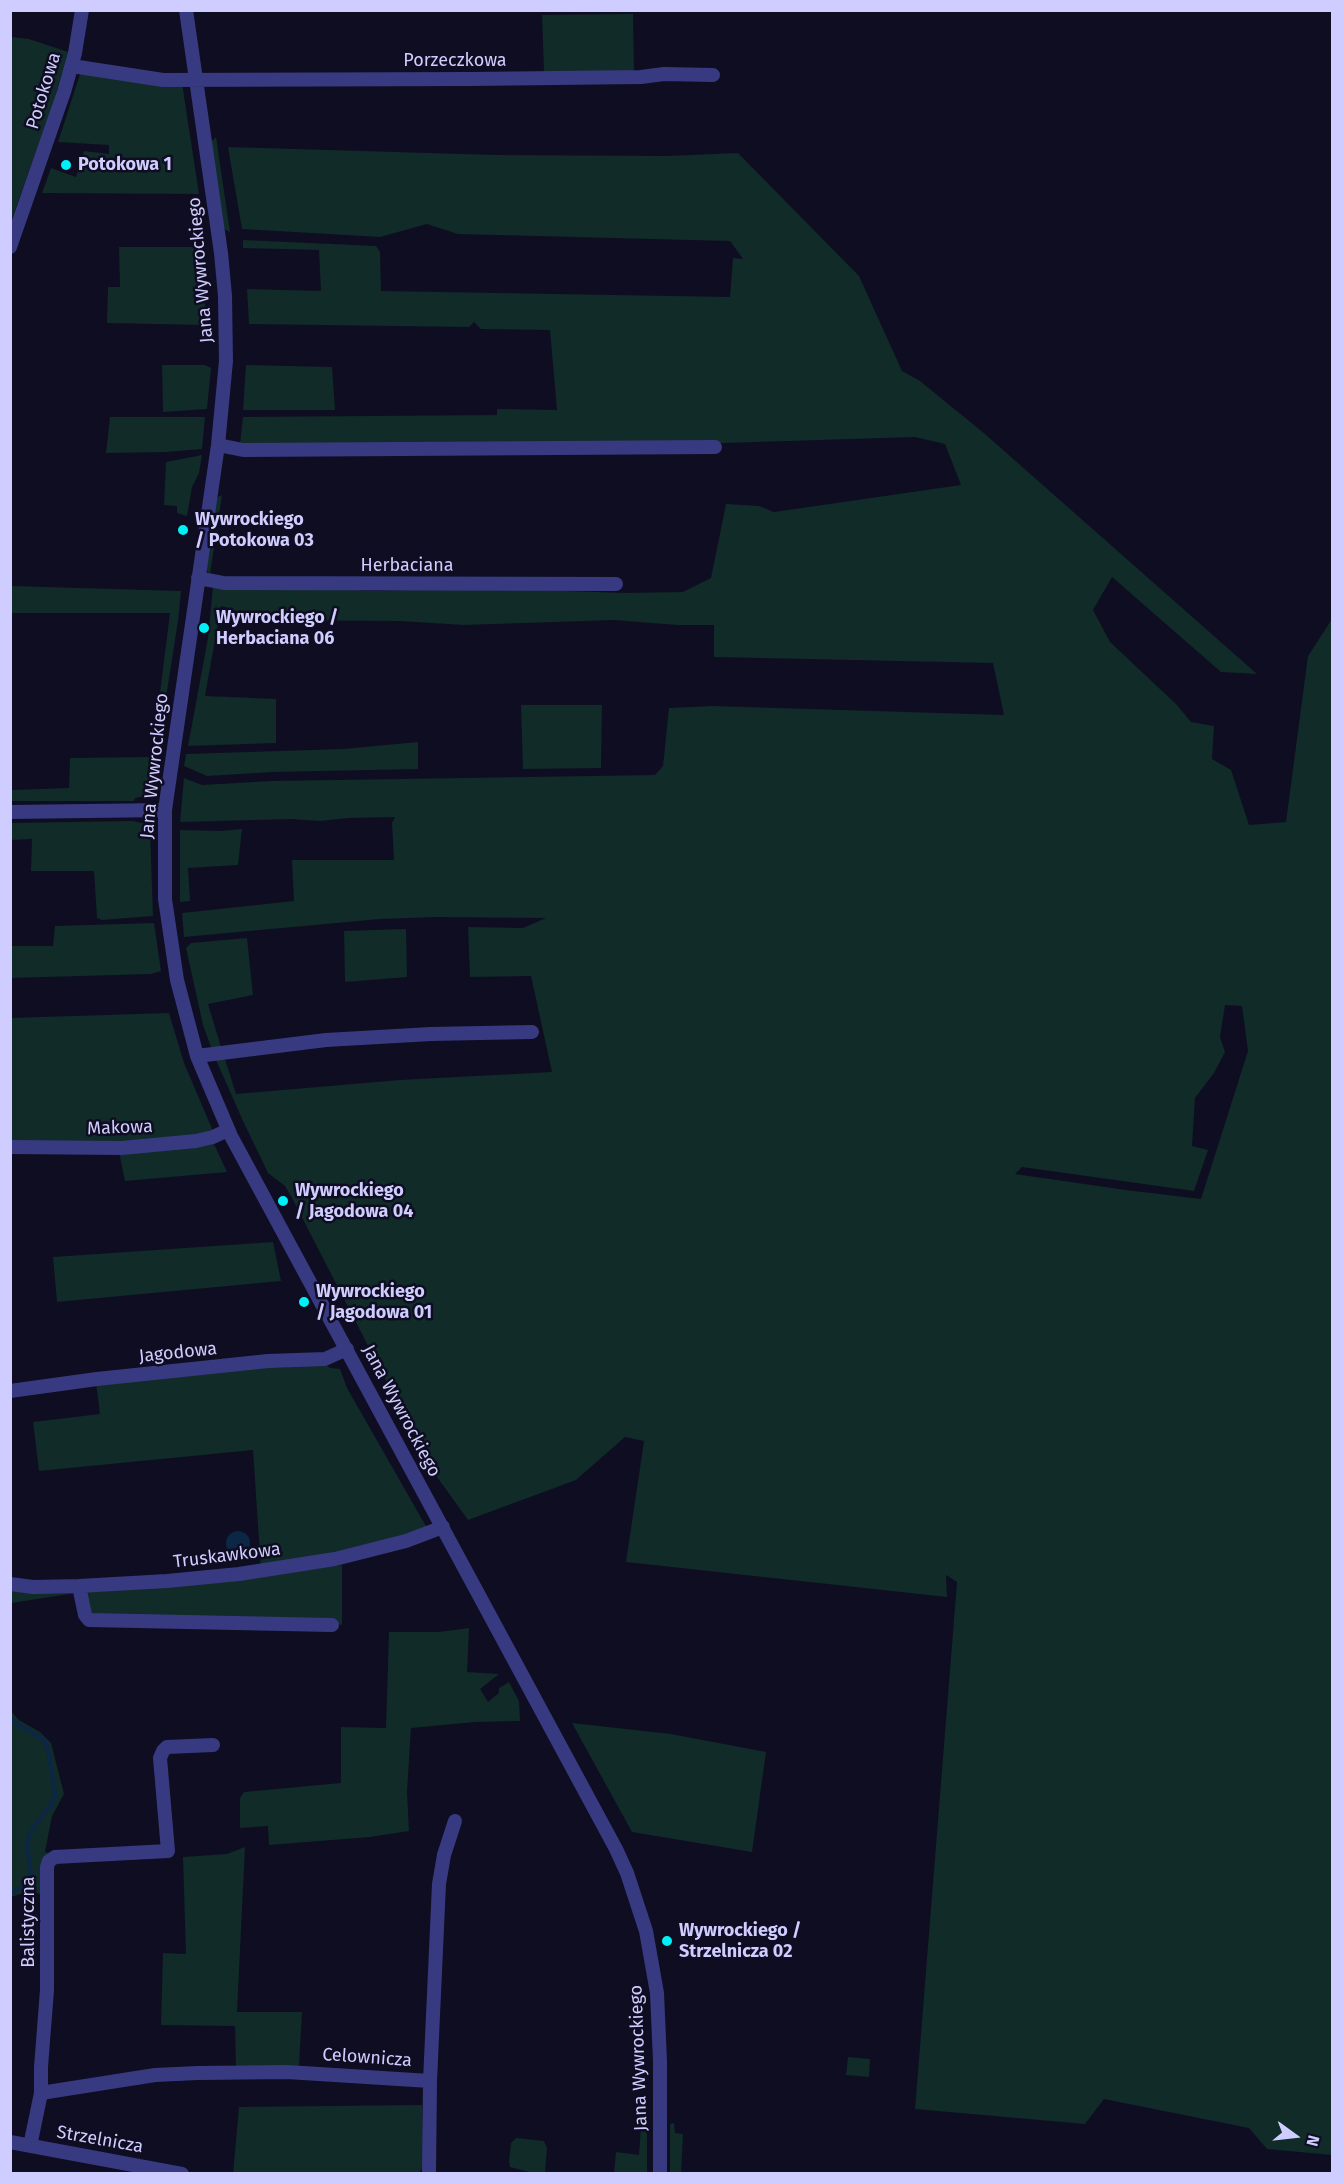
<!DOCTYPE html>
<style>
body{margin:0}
#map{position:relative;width:1343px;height:2184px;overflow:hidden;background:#0f0d21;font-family:"Fira Sans",sans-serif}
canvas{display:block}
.frame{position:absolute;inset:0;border:12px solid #cfccff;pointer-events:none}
.north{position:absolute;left:1265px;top:2106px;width:60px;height:60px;-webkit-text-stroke:4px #0f0d21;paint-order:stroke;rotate:105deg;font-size:16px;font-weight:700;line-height:24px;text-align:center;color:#cfccff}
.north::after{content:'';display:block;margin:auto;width:21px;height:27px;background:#cfccff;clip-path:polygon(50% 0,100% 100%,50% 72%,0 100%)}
</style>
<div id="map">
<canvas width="1343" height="2184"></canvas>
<div class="frame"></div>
<div class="north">N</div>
</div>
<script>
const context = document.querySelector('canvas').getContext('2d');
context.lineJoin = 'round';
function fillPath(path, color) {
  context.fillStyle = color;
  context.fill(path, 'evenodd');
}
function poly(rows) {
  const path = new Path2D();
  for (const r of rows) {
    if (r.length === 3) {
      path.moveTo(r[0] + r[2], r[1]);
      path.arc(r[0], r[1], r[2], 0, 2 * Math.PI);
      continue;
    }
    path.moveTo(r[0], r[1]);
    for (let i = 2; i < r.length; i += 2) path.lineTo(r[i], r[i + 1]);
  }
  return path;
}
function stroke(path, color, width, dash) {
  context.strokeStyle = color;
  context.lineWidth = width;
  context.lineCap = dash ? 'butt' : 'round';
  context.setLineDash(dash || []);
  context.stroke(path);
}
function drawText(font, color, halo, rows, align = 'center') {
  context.font = font + ' "Fira Sans",sans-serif';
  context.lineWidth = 5;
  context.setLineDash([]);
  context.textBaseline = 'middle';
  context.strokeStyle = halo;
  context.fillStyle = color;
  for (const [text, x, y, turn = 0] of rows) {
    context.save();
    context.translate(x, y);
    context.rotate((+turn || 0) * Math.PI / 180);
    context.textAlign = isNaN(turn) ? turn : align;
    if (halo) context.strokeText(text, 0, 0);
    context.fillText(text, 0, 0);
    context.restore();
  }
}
const green = poly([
 [633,14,634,72,544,73,542,15],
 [10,37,29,39,68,52,52,107,11,221],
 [81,71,182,83,199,194,42,193,51,168,76,177,84,151,109,154,109,145,58,142],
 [216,137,230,232,224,229,211,142],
 [228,147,496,155,667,156,738,153,859,276,902,371,920,381,985,434,1257,674,1221,672,1112,577,1093,610,1110,642,1177,705,1191,722,1214,726,1212,759,1231,770,1249,825,1286,822,1308,656,1332,619,1332,2155,1267,2149,1249,2128,1104,2099,1085,2124,915,2109,957,1582,946,1575,947,1597,626,1562,644,1441,625,1437,576,1480,468,1520,432,1470,292,1198,285,1186,268,1173,243,1121,216,1060,225,1059,236,1094,400,1080,552,1072,531,976,470,977,468,927,523,928,546,918,436,917,380,919,184,937,182,913,294,901,292,860,394,860,392,823,395,817,348,818,320,821,291,819,180,822,184,778,202,785,272,781,655,775,663,766,669,708,712,706,1004,715,993,663,714,657,714,625,677,625,614,620,464,625,399,621,267,620,221,606,205,696,276,699,276,743,188,746,208,638,213,586,377,591,480,588,625,593,683,592,711,578,726,504,759,506,774,512,961,485,945,444,915,437,724,443,240,444,243,417,497,415,497,409,557,410,550,330,481,329,474,322,469,327,249,324,247,289,321,291,319,250,243,248,243,240,376,246,380,252,381,291,730,297,733,258,743,259,730,241,458,234,427,224,380,237,242,229],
 [1225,1005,1242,1006,1248,1051,1201,1199,1126,1190,1015,1174,1022,1167,1194,1191,1208,1150,1192,1146,1195,1098,1214,1073,1225,1052,1220,1037],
 [119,247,199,247,207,325,107,323,108,287,120,287],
 [162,365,205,365,211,368,207,409,163,412],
 [246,365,332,367,335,410,243,410],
 [110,417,205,417,202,449,166,452,106,453],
 [202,455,199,473,192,487,187,516,183,515,177,513,177,506,164,505,166,462],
 [222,495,210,574,205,569,216,498],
 [11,586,181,591,178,621,162,723,156,725,170,613,11,613],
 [521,705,602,705,601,768,523,769],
 [418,742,418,769,273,772,207,776,184,766,186,754,343,749],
 [153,757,154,790,151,795,135,798,134,801,11,801,11,790,69,788,70,758],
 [132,821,148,824,150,828,153,916,102,920,97,918,94,871,31,871,32,839,11,840,11,823],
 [242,829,238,865,188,868,190,901,180,902,180,830,220,831],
 [154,923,161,971,151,974,11,978,11,946,53,946,55,926],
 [406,929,407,977,345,982,344,931],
 [247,938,253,995,208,1004,221,1047,211,1047,203,1025,186,948,191,943],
 [169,1013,184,1063,213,1131,185,1138,118,1144,11,1143,10,1018],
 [213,1142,227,1172,125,1181,119,1152],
 [273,1242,281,1281,57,1302,53,1257],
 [323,1362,330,1368,340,1369,347,1388,427,1528,362,1549,261,1570,253,1450,39,1471,33,1422,100,1414,96,1382],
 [342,1565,342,1625,314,1619,90,1614,85,1594,88,1590,259,1577],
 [10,1589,60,1590,76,1593,11,1603],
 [469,1628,467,1672,499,1674,480,1689,488,1702,499,1693,499,1688,509,1682,519,1701,520,1721,475,1722,411,1728,407,1792,409,1831,370,1837,269,1845,268,1826,240,1828,240,1798,244,1792,341,1783,341,1727,386,1728,389,1632,439,1632],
 [10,1710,19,1720,40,1732,51,1743,64,1794,52,1816,45,1852,50,1853,41,1895,32,1890,11,1897],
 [572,1723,671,1734,766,1752,752,1852,632,1832],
 [245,1847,237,2012,302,2012,299,2067,236,2067,235,2026,161,2025,163,1953,186,1954,183,1857,227,1854],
 [848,2057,870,2059,869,2077,846,2075],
 [422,2105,424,2166,419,2173,233,2174,239,2107],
 [647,2123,647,2173,614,2173,616,2152,639,2155,641,2127],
 [674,2123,675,2133,683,2134,681,2173,670,2173,670,2124],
 [516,2138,544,2141,547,2148,545,2173,533,2173,510,2167,509,2162,511,2143]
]);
const water = poly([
 [238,1543,12]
]);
const stream = poly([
 [10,1718,13,1722,42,1738,48,1749,55,1794,52,1804,37,1822,29,1836,27,1849,32,1878,29,1884,10,1893]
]);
const minor = poly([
 [186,10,221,253,225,296,226,361,218,445,165,810,165,899,177,980,197,1056,231,1136,616,1849,627,1873,646,1931,657,1993,660,2061,660,2174],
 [72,66,163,80,470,79,641,77,664,74,713,75],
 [10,247,64,92,75,53,82,10],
 [218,445,243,450,715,447],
 [198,578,224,583,616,584],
 [10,812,165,810],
 [197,1056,326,1040,431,1034,532,1032],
 [10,1147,122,1148,196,1141,213,1137,228,1130],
 [10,1391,97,1379,268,1361,325,1359,347,1349],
 [10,1584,33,1587,79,1586,167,1581,239,1574,335,1559,406,1541,443,1527],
 [79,1586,85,1615,89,1620,332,1625],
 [41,2093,155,2075,198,2073,287,2072,430,2081,439,1884,444,1855,455,1821],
 [10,2142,182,2174],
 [30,2146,41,2093,41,2067,47,1990,47,1867,49,1861,55,1857,168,1851,160,1758,163,1751,167,1747,213,1745],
 [429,2174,430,2081]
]);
const markers = [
 [66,165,6,"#00f0f7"],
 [183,530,6,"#00f0f7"],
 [204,628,6,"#00f0f7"],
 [283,1201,6,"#00f0f7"],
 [304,1302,6,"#00f0f7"],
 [667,1941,6,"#00f0f7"]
];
const streetNames = [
 ["Porzeczkowa",455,61],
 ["Potokowa",44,91,-73],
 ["Jana Wywrockiego",201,270,-95],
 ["Herbaciana",407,566],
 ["Jana Wywrockiego",155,766,-84],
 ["Makowa",120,1128,-2],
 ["Jagodowa",178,1353,-6],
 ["Jana Wywrockiego",401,1411,62],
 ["Truskawkowa",227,1556,-7],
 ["Balistyczna",29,1922,-90],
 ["Celownicza",367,2058,4],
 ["Jana Wywrockiego",639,2058,-92],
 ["Strzelnicza",100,2140,10]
];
const poiNames = [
 ["Potokowa 1",78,165],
 ["Wywrockiego",195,520],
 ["/ Potokowa 03",195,541],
 ["Wywrockiego /",216,618],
 ["Herbaciana 06",216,639],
 ["Wywrockiego",295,1191],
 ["/ Jagodowa 04",295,1212],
 ["Wywrockiego",316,1292],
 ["/ Jagodowa 01",316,1313],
 ["Wywrockiego /",679,1931],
 ["Strzelnicza 02",679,1952]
];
fillPath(green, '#102b28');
fillPath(water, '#0c2646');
stroke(stream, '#0c2646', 4);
stroke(minor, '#373a80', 14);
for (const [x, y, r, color] of markers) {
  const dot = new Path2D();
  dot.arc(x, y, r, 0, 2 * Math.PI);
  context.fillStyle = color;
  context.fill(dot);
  stroke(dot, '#0f0d21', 2);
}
drawText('18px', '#cfccff', '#0f0d21', streetNames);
drawText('bold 18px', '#cfccff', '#0f0d21', poiNames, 'left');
</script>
